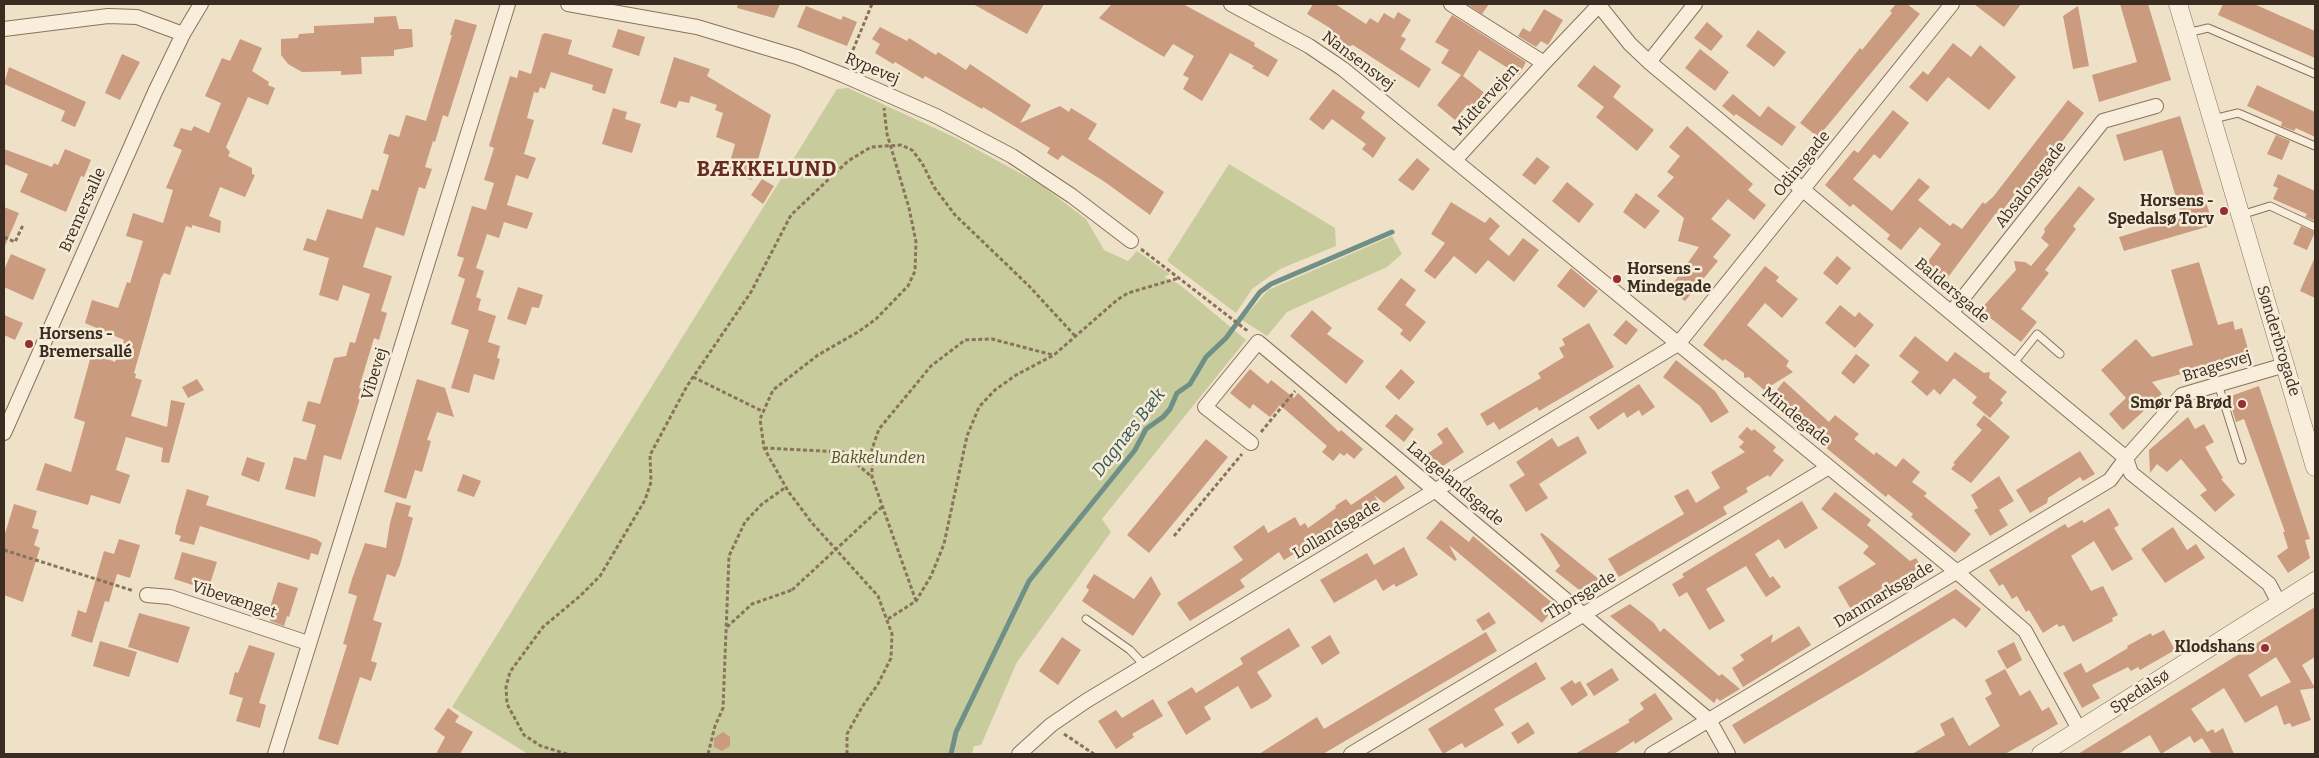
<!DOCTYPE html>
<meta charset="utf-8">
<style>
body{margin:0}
#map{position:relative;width:2319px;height:758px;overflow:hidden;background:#eee1c8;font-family:Bitter,serif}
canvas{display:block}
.frame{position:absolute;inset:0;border:5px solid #3a2c20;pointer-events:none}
</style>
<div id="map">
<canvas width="2319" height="758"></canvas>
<div class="frame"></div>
</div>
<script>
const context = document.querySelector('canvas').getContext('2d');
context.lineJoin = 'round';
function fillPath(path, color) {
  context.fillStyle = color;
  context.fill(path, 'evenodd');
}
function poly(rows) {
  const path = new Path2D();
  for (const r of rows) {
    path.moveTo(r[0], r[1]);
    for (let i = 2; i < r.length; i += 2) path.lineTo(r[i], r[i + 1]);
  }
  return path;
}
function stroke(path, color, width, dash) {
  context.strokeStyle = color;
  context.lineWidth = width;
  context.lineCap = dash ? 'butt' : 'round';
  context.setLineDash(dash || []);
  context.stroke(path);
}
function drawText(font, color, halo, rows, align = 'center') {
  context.font = font + ' Bitter,serif';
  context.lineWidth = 5;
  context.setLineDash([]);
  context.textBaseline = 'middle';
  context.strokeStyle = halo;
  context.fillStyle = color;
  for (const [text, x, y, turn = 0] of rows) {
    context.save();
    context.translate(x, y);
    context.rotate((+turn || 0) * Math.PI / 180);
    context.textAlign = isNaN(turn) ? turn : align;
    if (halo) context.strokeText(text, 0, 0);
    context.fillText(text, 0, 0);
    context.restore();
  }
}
const green = poly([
 [848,88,954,137,1040,184,1086,219,1104,250,1128,261,1137,251,1170,274,1164,277,1179,284,1246,340,1102,519,1111,532,1017,662,981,745,974,746,972,754,528,754,452,707,837,89],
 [1229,164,1335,228,1336,246,1280,269,1252,289,1236,313,1167,261],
 [1392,236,1402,254,1387,267,1287,312,1267,336,1242,320,1268,290]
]);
const stream = poly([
 [951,754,956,732,1029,581,1135,450,1146,429,1163,417,1170,409,1177,393,1190,384,1206,357,1226,338,1260,292,1271,284,1392,232]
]);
const building = poly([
 [738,4,780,4,774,18,737,8],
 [973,4,1044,4,1027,34],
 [1112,4,1183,4,1255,43,1254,46,1278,60,1268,77,1252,68,1254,66,1230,53,1202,101,1183,89,1189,78,1183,75,1194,56,1173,44,1164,57,1099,18],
 [1313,4,1335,4,1366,24,1370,18,1378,23,1384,13,1394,19,1398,12,1411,20,1401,36,1406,39,1400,49,1431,69,1419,88,1353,45,1347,47,1326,35,1330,28,1307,14],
 [1467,4,1489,4,1482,14],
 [1896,4,1907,4,1920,14,1818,137,1800,123,1860,48,1862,50,1892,13,1890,11],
 [1974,4,2021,4,2004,27],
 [2120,4,2148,4,2171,80,2099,102,2092,75,2137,62],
 [2223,4,2254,4,2315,31,2315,58,2218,15],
 [806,6,841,20,843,16,857,22,847,46,797,27],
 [2078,6,2089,66,2073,69,2063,16],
 [1544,9,1563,20,1548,45,1541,41,1536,47,1518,36,1523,28,1530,32],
 [1452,15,1526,62,1519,75,1479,50,1463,76,1491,98,1478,114,1467,105,1455,120,1437,105,1461,75,1441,63,1449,50,1435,42],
 [396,16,399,29,412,29,413,47,394,50,394,56,361,57,362,74,341,75,341,71,302,72,288,64,281,55,281,39,298,38,299,34,314,33,314,26,374,23,374,17],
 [455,19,477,25,448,117,443,115,435,142,433,141,425,167,432,169,425,189,419,187,404,236,376,227,363,267,392,276,381,311,387,313,379,340,374,338,359,388,363,389,341,460,324,455,315,497,285,489,294,457,306,460,316,425,302,421,308,401,320,404,334,358,346,356,350,342,355,343,370,294,343,285,338,301,319,295,329,258,303,250,307,238,316,241,327,209,362,219,372,189,378,191,389,155,383,153,389,134,399,137,406,115,426,121,452,35,450,35],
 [1707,22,1723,36,1711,51,1694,38],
 [880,27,907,41,909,38,936,55,938,52,966,70,970,64,1031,105,1020,123,1060,106,1069,112,1071,108,1097,124,1088,139,1164,192,1150,215,1105,182,1062,155,1058,160,1047,153,1050,148,983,107,982,109,925,76,923,79,895,62,893,64,875,53,880,44,872,39],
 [618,29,645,37,639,56,612,47],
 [1758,30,1786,52,1774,67,1746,46],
 [545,33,572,40,568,54,613,69,605,94,592,90,593,85,551,72,545,89,540,87,538,93,534,92,527,118,534,120,524,154,536,158,528,179,516,175,507,205,533,213,527,229,504,222,499,238,487,234,476,268,484,271,476,297,481,299,478,310,496,316,488,342,500,346,497,358,500,359,494,380,474,374,469,393,451,388,469,330,451,324,465,279,458,276,464,258,457,256,472,206,486,210,494,183,484,180,494,148,489,146,510,76,517,78,519,70,531,74,542,35],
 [240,39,262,48,252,71,269,82,268,85,275,88,268,105,248,97,226,147,230,152,228,156,252,168,252,174,255,175,245,197,220,187,209,216,221,221,220,233,192,225,192,228,186,226,170,275,164,273,161,278,134,373,136,374,135,378,142,380,131,416,167,427,171,400,185,403,169,463,161,462,163,448,126,437,116,470,130,475,120,504,91,495,88,505,36,490,45,463,71,472,85,422,74,418,92,352,115,362,124,340,85,323,92,300,118,308,127,282,130,283,143,241,126,236,133,213,163,223,173,190,166,188,182,150,173,146,181,128,191,131,194,126,209,133,221,103,205,96,222,58,230,61],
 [1953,43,1971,57,1980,45,2016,77,1989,110,1948,77,1927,102,1909,87,1923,71,1928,75],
 [1700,49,1729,72,1715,91,1685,68],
 [122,54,140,62,120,100,105,93],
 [674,57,710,69,707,76,771,115,752,180,727,173,735,144,716,137,723,113,715,110,717,105,691,96,689,103,679,101,676,108,660,103],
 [1594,65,1621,86,1613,97,1654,130,1637,151,1596,117,1604,107,1577,86],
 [9,67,86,102,75,127,61,121,65,111,4,84],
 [2257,85,2315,112,2315,137,2296,128,2294,131,2281,126,2282,122,2247,106],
 [1333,89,1365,112,1361,118,1386,138,1373,158,1362,149,1366,144,1332,119,1323,130,1309,119],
 [1733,94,1760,117,1768,106,1796,127,1782,146,1736,114,1734,116,1722,106],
 [2068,100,2084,113,2020,196,2016,193,1999,215,1996,213,1946,280,1926,264,1941,244,1920,227,1901,250,1887,239,1890,235,1853,204,1850,207,1825,185,1854,150,1858,153,1893,110,1909,123,1880,159,1874,154,1853,179,1892,211,1919,178,1930,187,1918,200,1950,226,1953,223,1962,229,1983,202,1985,204,1993,197],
 [613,108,627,112,625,119,641,124,632,153,602,144],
 [2180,116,2213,225,2124,251,2119,237,2182,218,2162,150,2124,161,2116,135],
 [1687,126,1753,184,1748,190,1766,205,1754,220,1728,199,1711,219,1731,235,1713,257,1718,261,1685,301,1669,289,1699,247,1678,241,1684,218,1657,196,1674,177,1667,172,1680,156,1669,147],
 [2276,135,2290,141,2282,160,2267,154],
 [4,149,52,167,54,163,58,165,65,149,91,160,84,177,81,176,66,212,20,192,28,174,4,164],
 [1537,157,1550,167,1535,185,1522,175],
 [1417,158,1430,169,1413,191,1398,180],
 [2278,174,2315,191,2315,221,2305,217,2307,214,2273,199,2278,188,2273,186],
 [762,179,774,186,763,204,751,195],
 [1567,182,1594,204,1579,223,1552,201],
 [2079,186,2095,199,2073,226,2076,229,2045,270,2049,273,2021,309,2037,322,2021,342,1980,310,2016,270,2014,261,2025,262,2031,266,2049,245,2041,238,2045,232,2044,229],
 [1636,193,1660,211,1645,229,1623,212],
 [1451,202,1485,223,1490,217,1500,226,1489,239,1509,256,1523,238,1539,250,1514,282,1488,260,1476,274,1454,256,1435,279,1424,271,1445,243,1431,234],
 [4,207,19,213,4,248],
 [2301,226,2315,232,2307,250,2293,244],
 [11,254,46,269,33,300,4,287,4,270],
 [1837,256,1851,268,1837,285,1823,273],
 [2315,257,2315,298,2300,291],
 [2199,262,2218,325,2233,321,2235,330,2242,328,2251,360,2227,366,2226,362,2152,382,2162,394,2123,430,2109,414,2126,398,2101,370,2136,339,2152,357,2193,345,2171,270],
 [1765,266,1779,277,1776,281,1798,299,1782,318,1765,303,1747,325,1789,361,1786,366,1793,372,1764,390,1749,377,1744,378,1744,373,1725,359,1723,361,1703,345],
 [1571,268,1598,291,1584,308,1557,286],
 [1401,278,1416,290,1405,305,1426,322,1410,342,1400,334,1403,330,1377,309],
 [518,287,543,295,539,308,532,307,526,325,507,319],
 [1840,305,1855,317,1859,312,1874,325,1855,348,1825,323],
 [1312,310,1332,328,1327,334,1364,361,1346,384,1290,336],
 [4,315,23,323,15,340,4,335],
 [1626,320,1638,330,1626,345,1613,335],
 [1589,323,1614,367,1539,411,1537,407,1499,430,1494,422,1487,426,1480,414,1541,378,1538,373,1564,357,1559,348,1565,345,1562,339],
 [1915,336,1947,362,1955,352,1984,373,1990,372,1989,378,2007,392,2000,400,2003,403,1990,418,1972,403,1977,397,1954,378,1940,395,1934,389,1927,396,1911,382,1919,372,1899,356],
 [1856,354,1870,365,1854,384,1841,373],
 [1676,360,1715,391,1729,412,1711,423,1700,406,1663,377],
 [1250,369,1268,384,1271,380,1294,398,1298,393,1339,432,1341,430,1363,449,1354,459,1347,453,1344,456,1340,453,1333,461,1322,452,1327,446,1280,405,1270,417,1253,404,1250,409,1230,393],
 [1401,369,1415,382,1399,400,1385,387],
 [197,379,204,390,188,398,182,387],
 [417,379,445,388,454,417,437,412,427,440,431,441,422,472,415,470,406,499,384,492],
 [1784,381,1829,422,1835,415,1859,434,1854,439,1874,455,1876,452,1896,467,1903,458,1920,472,1912,482,1927,493,1924,496,1971,534,1955,553,1911,517,1913,514,1888,494,1886,497,1775,406,1777,402,1771,397],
 [1639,384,1655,407,1642,416,1639,410,1627,418,1624,412,1598,430,1589,417],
 [2259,386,2310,539,2305,540,2310,558,2288,573,2277,556,2288,548,2283,532,2285,532,2244,419,2236,422,2228,397],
 [1396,414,1414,429,1404,442,1385,426],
 [1984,415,2010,437,1971,483,1951,469,1955,464,1953,463,1982,430,1976,425],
 [2188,417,2195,429,2204,424,2214,442,2205,447,2223,478,2221,479,2235,495,2215,512,2200,495,2207,490,2181,459,2167,472,2157,464,2150,473,2149,450],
 [1447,427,1464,452,1437,470,1427,454,1443,443,1437,434],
 [1747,427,1752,431,1754,429,1776,447,1773,451,1784,460,1770,477,1768,475,1746,488,1748,492,1723,507,1727,514,1619,577,1608,559,1684,514,1674,496,1688,489,1696,503,1720,488,1711,472,1745,452,1739,447,1744,442,1738,437],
 [1578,436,1587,453,1539,484,1548,498,1526,512,1509,485,1525,475,1516,462,1552,438,1558,447],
 [1206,439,1228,457,1149,553,1127,535],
 [2080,451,2095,474,2083,481,2080,477,2048,498,2047,503,2030,513,2016,490],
 [247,457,265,463,259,482,241,475],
 [463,474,481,481,474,497,457,491],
 [1396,475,1405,488,1384,503,1374,495,1380,505,1349,524,1348,522,1325,539,1323,536,1284,560,1279,552,1240,580,1245,587,1190,621,1177,603,1243,560,1233,547,1264,525,1268,533,1295,517,1300,526,1305,523,1308,528,1336,508,1335,506,1346,499,1351,505],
 [1999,476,2014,501,1999,510,2008,525,1990,536,1974,510,1978,508,1971,495],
 [187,489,209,496,206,505,316,539,322,543,318,555,311,553,309,560,200,526,194,545,179,541,181,536,175,534,176,527],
 [1835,492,1871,520,1867,525,1910,561,1916,558,1927,576,1890,599,1886,592,1853,613,1838,587,1876,564,1863,553,1869,546,1821,509],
 [1802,501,1818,528,1785,549,1779,539,1755,554,1770,578,1773,576,1781,587,1766,597,1746,566,1706,589,1725,621,1709,630,1687,592,1679,597,1672,584,1684,577,1682,574],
 [396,502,411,506,408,516,413,518,400,565,395,577,387,574,373,620,382,623,371,661,377,663,371,681,360,677,338,745,318,739,347,645,343,644,357,596,348,593,352,579,365,543,386,548,390,523],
 [14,504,37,511,32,528,39,530,34,545,40,548,23,602,4,595,4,537],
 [2109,508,2119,525,2114,528,2133,559,2112,571,2094,541,2071,556,2091,591,2103,586,2118,615,2112,618,2113,621,2073,642,2064,625,2059,627,2057,624,2043,633,2029,610,2026,612,2017,596,2012,599,2003,584,1999,586,1989,570,2004,561,2006,563,2004,561,2065,524,2068,528,2082,520,2084,523],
 [1441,520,1469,542,1473,536,1556,606,1542,623,1449,545,1457,560,1455,561,1426,538],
 [2173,527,2187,550,2196,544,2205,558,2165,583,2141,549],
 [1542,533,1600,580,1587,596,1555,571,1560,566,1540,534],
 [119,539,140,545,130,578,117,574,109,602,105,601,92,643,71,636,78,610,86,613,104,551,114,554],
 [1404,547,1418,575,1396,587,1394,584,1383,591,1376,579,1334,603,1320,580,1367,553,1374,565],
 [182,552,217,562,208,590,174,579],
 [1094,574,1134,599,1151,576,1161,594,1133,636,1082,601,1089,590,1086,587],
 [278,582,298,588,289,617,287,616,284,626,270,621,271,618,267,617],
 [1956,589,1981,609,1966,628,1954,618,1863,674,1744,744,1732,725],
 [1630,604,1654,623,1660,632,1664,628,1719,676,1722,674,1740,689,1720,701,1717,698,1714,703,1610,616],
 [2315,607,2315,657,2302,665,2315,688,2300,690,2311,720,2292,727,2290,723,2284,725,2277,705,2245,723,2224,688,2191,709,2207,732,2213,729,2215,733,2223,728,2234,754,2212,754,2202,738,2194,743,2190,736,2161,754,2150,735,2118,754,2078,754],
 [2276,657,2291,682,2261,697,2248,675],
 [1489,612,1496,623,1483,631,1476,620],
 [139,613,190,627,178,663,128,647],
 [1799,626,1811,645,1743,687,1732,668,1744,660,1740,655,1773,634,1771,643],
 [1289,628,1300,646,1257,672,1272,696,1268,700,1251,709,1238,686,1204,707,1211,719,1186,735,1167,702,1192,687,1196,693,1243,664,1240,658],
 [2164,630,2175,650,2140,670,2138,667,2131,671,2128,667,2092,685,2100,698,2082,708,2063,673,2081,663,2086,673,2128,648,2127,646,2151,633,2152,636],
 [1486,632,1497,651,1323,754,1259,754,1317,717,1324,729],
 [1330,635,1340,653,1322,665,1311,647],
 [1062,637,1081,650,1058,685,1039,671],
 [100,641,137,652,129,677,93,666],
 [2014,642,2022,660,2007,669,1997,651],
 [249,645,275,653,259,703,266,705,260,728,236,721,243,698,229,694,235,672,238,673],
 [1536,662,1546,679,1494,709,1504,725,1465,748,1462,743,1443,754,1428,729],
 [1612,668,1619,680,1594,696,1586,684],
 [2005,669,2020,696,2030,690,2042,711,2049,707,2058,724,2005,754,1912,754,1945,735,1940,724,1953,717,1969,746,2000,726,1985,698,1992,694,1985,680],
 [1572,680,1575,684,1580,681,1588,695,1572,706,1560,688],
 [1655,693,1673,719,1635,744,1634,741,1614,754,1575,754,1630,722,1628,720,1644,709,1640,703],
 [1153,699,1163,716,1132,734,1134,737,1116,749,1098,721,1116,710,1122,718],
 [448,708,459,716,455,722,473,732,460,754,436,754,445,737,434,729],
 [1528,722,1535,733,1518,744,1511,733],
 [723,732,730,737,730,746,722,751,714,747,714,738]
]);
const path = poly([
 [848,62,872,4],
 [4,237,15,242,23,225],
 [1141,249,1249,332],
 [693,377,762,411],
 [1261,432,1295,391],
 [764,448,843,452,872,477],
 [874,514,883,506],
 [1174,536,1242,454],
 [4,550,134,591],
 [916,601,872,477,872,449,879,429,931,366,965,340,992,339,1053,355],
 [888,619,916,601,931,576,944,544,967,436,979,407,995,390,1016,375,1054,355,1117,300,1128,293,1179,278],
 [727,627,752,604,792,590],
 [1064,734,1094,754],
 [567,754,541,746,524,735,507,704,506,687,510,672,543,627,580,596,600,576,645,500,651,482,650,455,687,386,751,292,791,215,848,161,871,147,901,145,912,150,922,163,934,187,955,215,1030,287,1076,337],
 [708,754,715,726,723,708,729,556,745,522,762,504,786,487],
 [847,754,847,734,862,707,878,684,891,658,892,634,878,596,812,523,788,491,764,448,760,419,773,390,818,355,858,332,876,319,908,286,915,271,916,242,909,208,887,134,884,108]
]);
const service = poly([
 [2187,33,2208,28,2315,74],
 [2213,119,2238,113,2315,146],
 [2241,215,2270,206,2315,227],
 [2013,364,2037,334,2060,354],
 [2218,384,2242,460],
 [1086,619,1130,650,1145,666]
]);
const minor = poly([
 [568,4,697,27,797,57,843,75,936,116,1012,156,1072,196,1131,241],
 [1231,4,1309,46,1343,69,1957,572,2025,631,2080,731],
 [1451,4,1544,63],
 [1598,4,1630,44,1649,62,2126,458,2131,473,2269,584,2279,603],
 [4,29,108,16,137,17,183,34],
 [1649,62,1695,4],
 [1455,160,1544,63,1599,5],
 [1951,313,2103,121,2156,106],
 [4,433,155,92,183,34,201,4],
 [1251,443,1205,407,1258,342,1709,720,1728,754],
 [147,595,170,597,308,643],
 [275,754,508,4],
 [1019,754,1051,725,1086,701,1678,344,1952,4],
 [1351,754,1829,467],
 [1652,754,2110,480,2126,458,2182,395,2285,365]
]);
const tertiary = poly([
 [2178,4,2315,467],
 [2041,754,2315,581]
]);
const pathBridge = poly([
 [792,590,874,514]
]);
const markers = [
 [2224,211,5,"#972e34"],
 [1617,279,5,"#972e34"],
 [29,344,5,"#972e34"],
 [2242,404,5,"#972e34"],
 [2265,648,5,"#972e34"]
];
const streetNames = [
 ["Nansensvej",1358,61,37],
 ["Rypevej",872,69,23],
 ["Midtervejen",1486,100,-48],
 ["Odinsgade",1802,164,-51],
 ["Absalonsgade",2031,185,-52],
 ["Bremersalle",83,210,-66],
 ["Baldersgade",1952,291,40],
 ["Sønderbrogade",2278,341,73],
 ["Bragesvej",2217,367,-17],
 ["Vibevej",375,374,-73],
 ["Mindegade",1796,417,39],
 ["Langelandsgade",1455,484,40],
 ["Lollandsgade",1337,530,-31],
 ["Danmarksgade",1884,595,-31],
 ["Thorsgade",1581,596,-31],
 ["Vibevænget",234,600,18],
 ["Spedalsø",2140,692,-33]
];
const poiNames = [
 ["Horsens -",2214,202],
 ["Spedalsø Torv",2214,220],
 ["Horsens -",1627,270,"left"],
 ["Mindegade",1627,288,"left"],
 ["Horsens -",39,335,"left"],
 ["Bremersallé",39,353,"left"],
 ["Smør På Brød",2232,404],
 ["Klodshans",2255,648]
];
const parkNames = [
 ["Bakkelunden",878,459]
];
const waterNames = [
 ["Dagnæs Bæk",1129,433,-52]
];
const districtNames = [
 ["BÆKKELUND",767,170]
];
fillPath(green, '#c8cc9c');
stroke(stream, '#6f9087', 5);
fillPath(building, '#cb9b7f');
stroke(service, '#89735d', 9);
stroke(minor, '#89735d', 16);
stroke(tertiary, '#89735d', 19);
stroke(path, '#89735d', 3, [4, 2.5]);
stroke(service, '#f8eedb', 7);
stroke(minor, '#f8eedb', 14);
stroke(tertiary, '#f8eedb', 18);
stroke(pathBridge, '#89735d', 3, [4, 2.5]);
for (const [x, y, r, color] of markers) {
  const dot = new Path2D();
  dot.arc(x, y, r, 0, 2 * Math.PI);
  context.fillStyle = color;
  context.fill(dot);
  stroke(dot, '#f5ebd7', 2);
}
drawText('16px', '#3a2c20', '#f5ebd7', streetNames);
drawText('bold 16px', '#3a2c20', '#f5ebd7', poiNames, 'right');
drawText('italic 16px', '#4c5627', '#f5ebd7', parkNames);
drawText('italic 18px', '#305955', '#f5ebd7', waterNames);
context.letterSpacing = '1px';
drawText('bold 21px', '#662c21', '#f5ebd7', districtNames);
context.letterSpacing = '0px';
</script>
